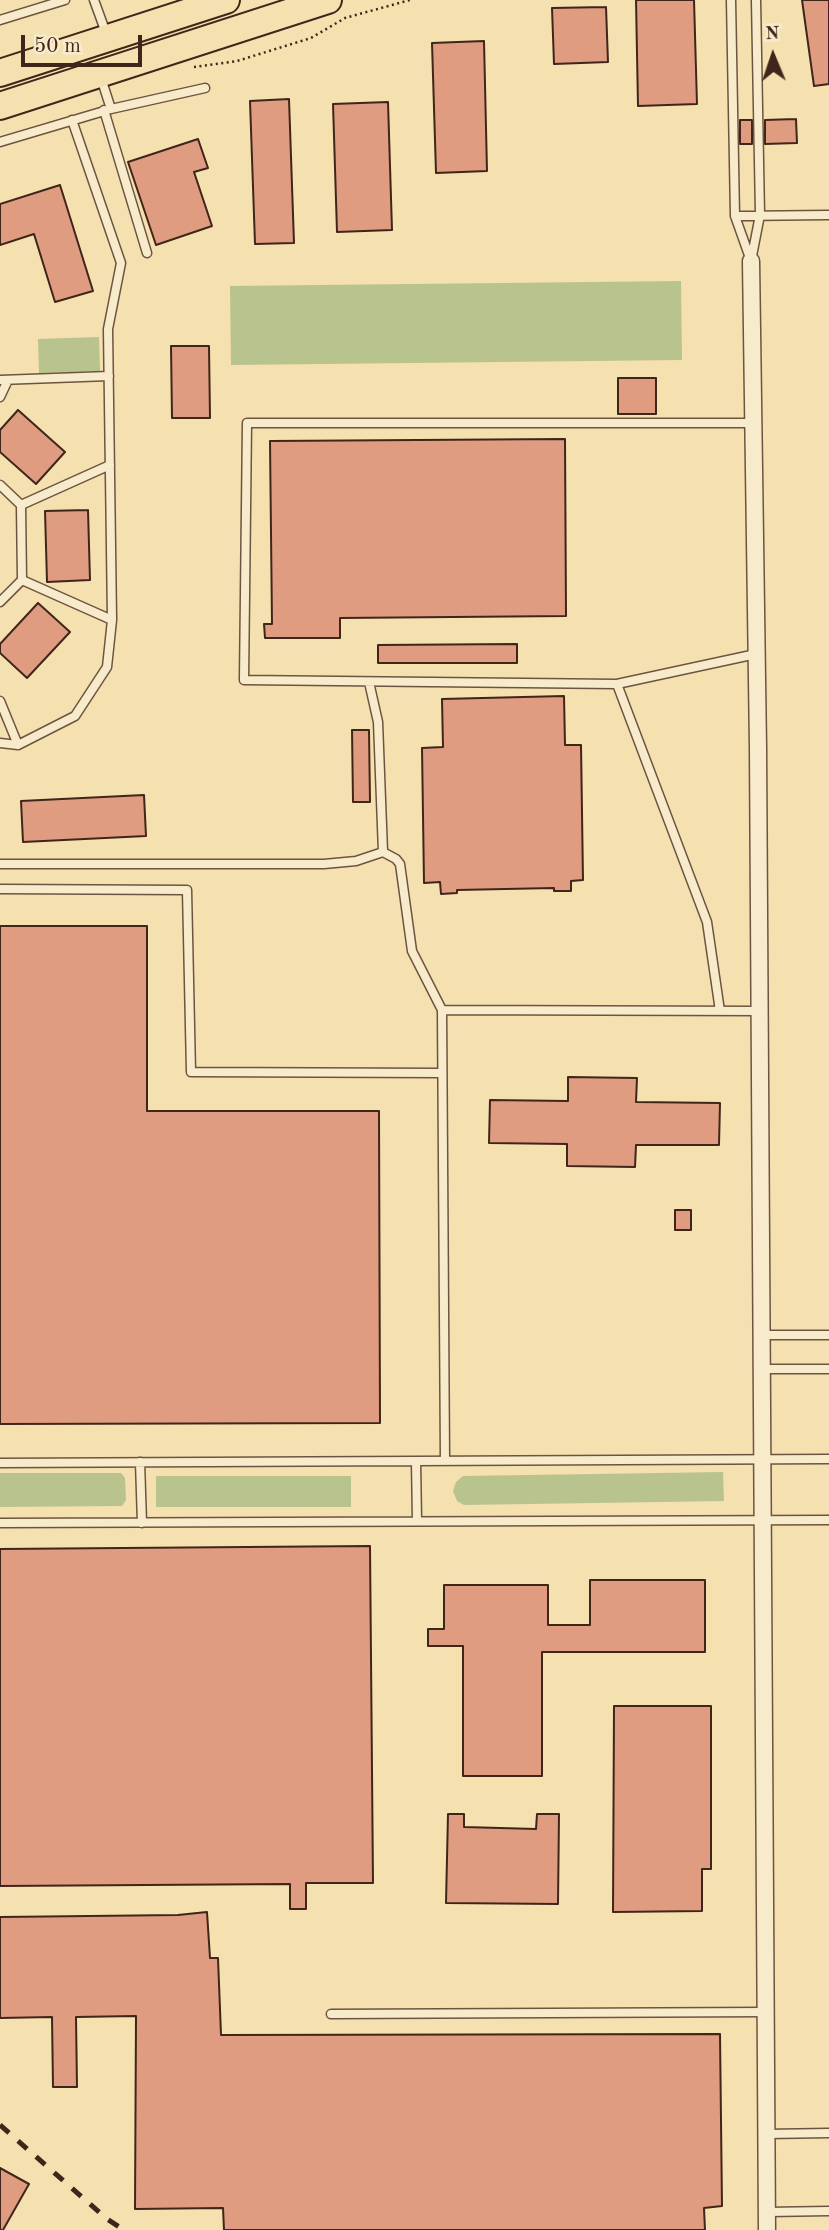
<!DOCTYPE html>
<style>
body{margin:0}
#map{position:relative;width:829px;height:2230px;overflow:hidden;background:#f5e0b0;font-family:"Old Standard TT",serif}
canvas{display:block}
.north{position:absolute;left:738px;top:21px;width:70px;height:70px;-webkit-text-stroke:5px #f8ebcc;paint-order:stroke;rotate:358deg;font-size:19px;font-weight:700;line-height:28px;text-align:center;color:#40251a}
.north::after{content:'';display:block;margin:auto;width:24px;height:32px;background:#40251a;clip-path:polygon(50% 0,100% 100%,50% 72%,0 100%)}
.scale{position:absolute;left:21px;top:35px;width:121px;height:32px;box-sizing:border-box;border:4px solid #40251a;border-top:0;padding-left:9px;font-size:21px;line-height:24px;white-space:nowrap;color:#40251a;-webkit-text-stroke:5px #f8ebcc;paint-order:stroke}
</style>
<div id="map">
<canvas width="829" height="2230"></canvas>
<div class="north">N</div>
<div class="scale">50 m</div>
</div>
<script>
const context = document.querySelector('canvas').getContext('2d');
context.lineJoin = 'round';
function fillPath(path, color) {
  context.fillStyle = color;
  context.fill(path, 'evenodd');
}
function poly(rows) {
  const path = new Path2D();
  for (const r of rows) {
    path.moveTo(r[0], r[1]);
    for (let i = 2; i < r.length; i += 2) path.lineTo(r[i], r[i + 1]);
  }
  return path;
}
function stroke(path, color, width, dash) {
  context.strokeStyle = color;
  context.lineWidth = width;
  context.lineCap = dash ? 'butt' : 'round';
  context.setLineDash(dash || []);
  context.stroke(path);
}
const green = poly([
 [681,281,682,360,231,365,230,286],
 [99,337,100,371,39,373,38,339],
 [723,1472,724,1501,464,1505,457,1501,453,1491,456,1482,463,1476],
 [0,1473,121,1473,125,1478,126,1500,122,1506,0,1507],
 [156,1476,351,1476,351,1507,156,1507]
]);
const building = poly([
 [636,0,694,0,697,104,638,106,636,0],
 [802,0,829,0,829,84,814,86,802,0],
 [606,7,608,62,554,64,552,8,606,7],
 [484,41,487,171,436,173,432,43,484,41],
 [289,99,294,243,255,244,250,101,289,99],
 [388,102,392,230,337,232,333,104,388,102],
 [796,119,797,143,765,144,765,120,796,119],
 [740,120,752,120,752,144,740,144,740,120],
 [198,139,208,168,194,172,212,226,156,245,128,162,198,139],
 [60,185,93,291,55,302,34,234,0,245,0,204,60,185],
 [171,346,209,346,210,418,172,418,171,346],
 [618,378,656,378,656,414,618,414,618,378],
 [18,410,65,452,36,484,0,452,0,430,18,410],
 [565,439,566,616,340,618,340,638,265,638,264,624,272,624,270,441,565,439],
 [88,510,90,580,47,582,45,511,88,510],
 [38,603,70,632,27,678,0,653,0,644,38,603],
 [517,644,517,663,378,663,378,645,517,644],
 [564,696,565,745,581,745,583,880,571,881,571,891,554,891,554,888,457,890,457,893,441,894,440,882,424,883,422,748,443,747,442,699,564,696],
 [352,730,369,730,370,802,353,802,352,730],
 [144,795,146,836,23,842,21,801,144,795],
 [0,926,147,926,147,1111,379,1111,380,1423,0,1424,0,926],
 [568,1077,637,1078,636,1102,720,1103,719,1145,636,1145,635,1167,567,1166,567,1144,489,1143,490,1100,568,1101,568,1077],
 [675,1210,691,1210,691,1230,675,1230,675,1210],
 [370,1546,373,1883,306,1883,306,1909,290,1909,290,1884,0,1886,0,1549,370,1546],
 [590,1580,705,1580,705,1652,542,1652,542,1776,463,1776,463,1646,428,1646,428,1629,444,1629,444,1585,548,1585,548,1625,590,1625,590,1580],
 [614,1706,711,1706,711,1869,702,1869,702,1911,613,1912,614,1706],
 [448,1814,464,1814,464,1827,536,1829,537,1814,559,1814,558,1904,446,1903,448,1814],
 [207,1912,210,1958,218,1958,221,2035,720,2034,722,2206,704,2208,705,2230,224,2230,223,2208,135,2209,136,2016,76,2017,77,2087,53,2087,52,2017,0,2018,0,1917,178,1915,207,1912],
 [0,2168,29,2184,3,2230,0,2230,0,2168]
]);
const path = poly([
 [194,67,237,61,311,38,345,18,410,0]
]);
const lane = poly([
 [94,0,106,33],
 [731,0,735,216,751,261],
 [0,20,65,0],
 [101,78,111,109],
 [104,110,147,253],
 [0,142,111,109,205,88],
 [735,216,829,215],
 [751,261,760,215,756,0],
 [0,380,109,376],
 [0,397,8,380],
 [753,423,247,423,244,680,617,684,756,654],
 [0,485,21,505,22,580,0,602],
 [21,505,110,465],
 [22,580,112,620],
 [369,682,378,722,383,852],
 [617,684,707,922,720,1011],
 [0,701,18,745],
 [0,743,18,745,75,716,107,667,112,620,108,329,121,263,72,120],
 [0,864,324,864,356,861,383,852,396,859,400,864,412,951,442,1010,445,1461],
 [0,889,187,890,191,1072,442,1073],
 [442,1010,760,1011],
 [762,1335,829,1335],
 [762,1369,829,1369],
 [416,1461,417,1521],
 [140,1462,142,1523],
 [0,1463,829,1459],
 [0,1523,829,1520],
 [331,2014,767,2012],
 [766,2134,829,2133],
 [767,2212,829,2211]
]);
const street = poly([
 [751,261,758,748,767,2230]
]);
const primary = poly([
 [0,73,226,0],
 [0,106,328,0]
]);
const rail = poly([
 [0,2125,107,2219,124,2230]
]);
fillPath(green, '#b9c38d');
fillPath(building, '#df9c80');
stroke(building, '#40251a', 2);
stroke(lane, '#6d5440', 11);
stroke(street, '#6d5440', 19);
stroke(primary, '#40251a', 30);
stroke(path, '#40251a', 2.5, [2, 3.5]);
stroke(lane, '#f8ebcc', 8);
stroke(street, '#f8ebcc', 16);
stroke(primary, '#f5e0b0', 26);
stroke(rail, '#40251a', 5, [12, 12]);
</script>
